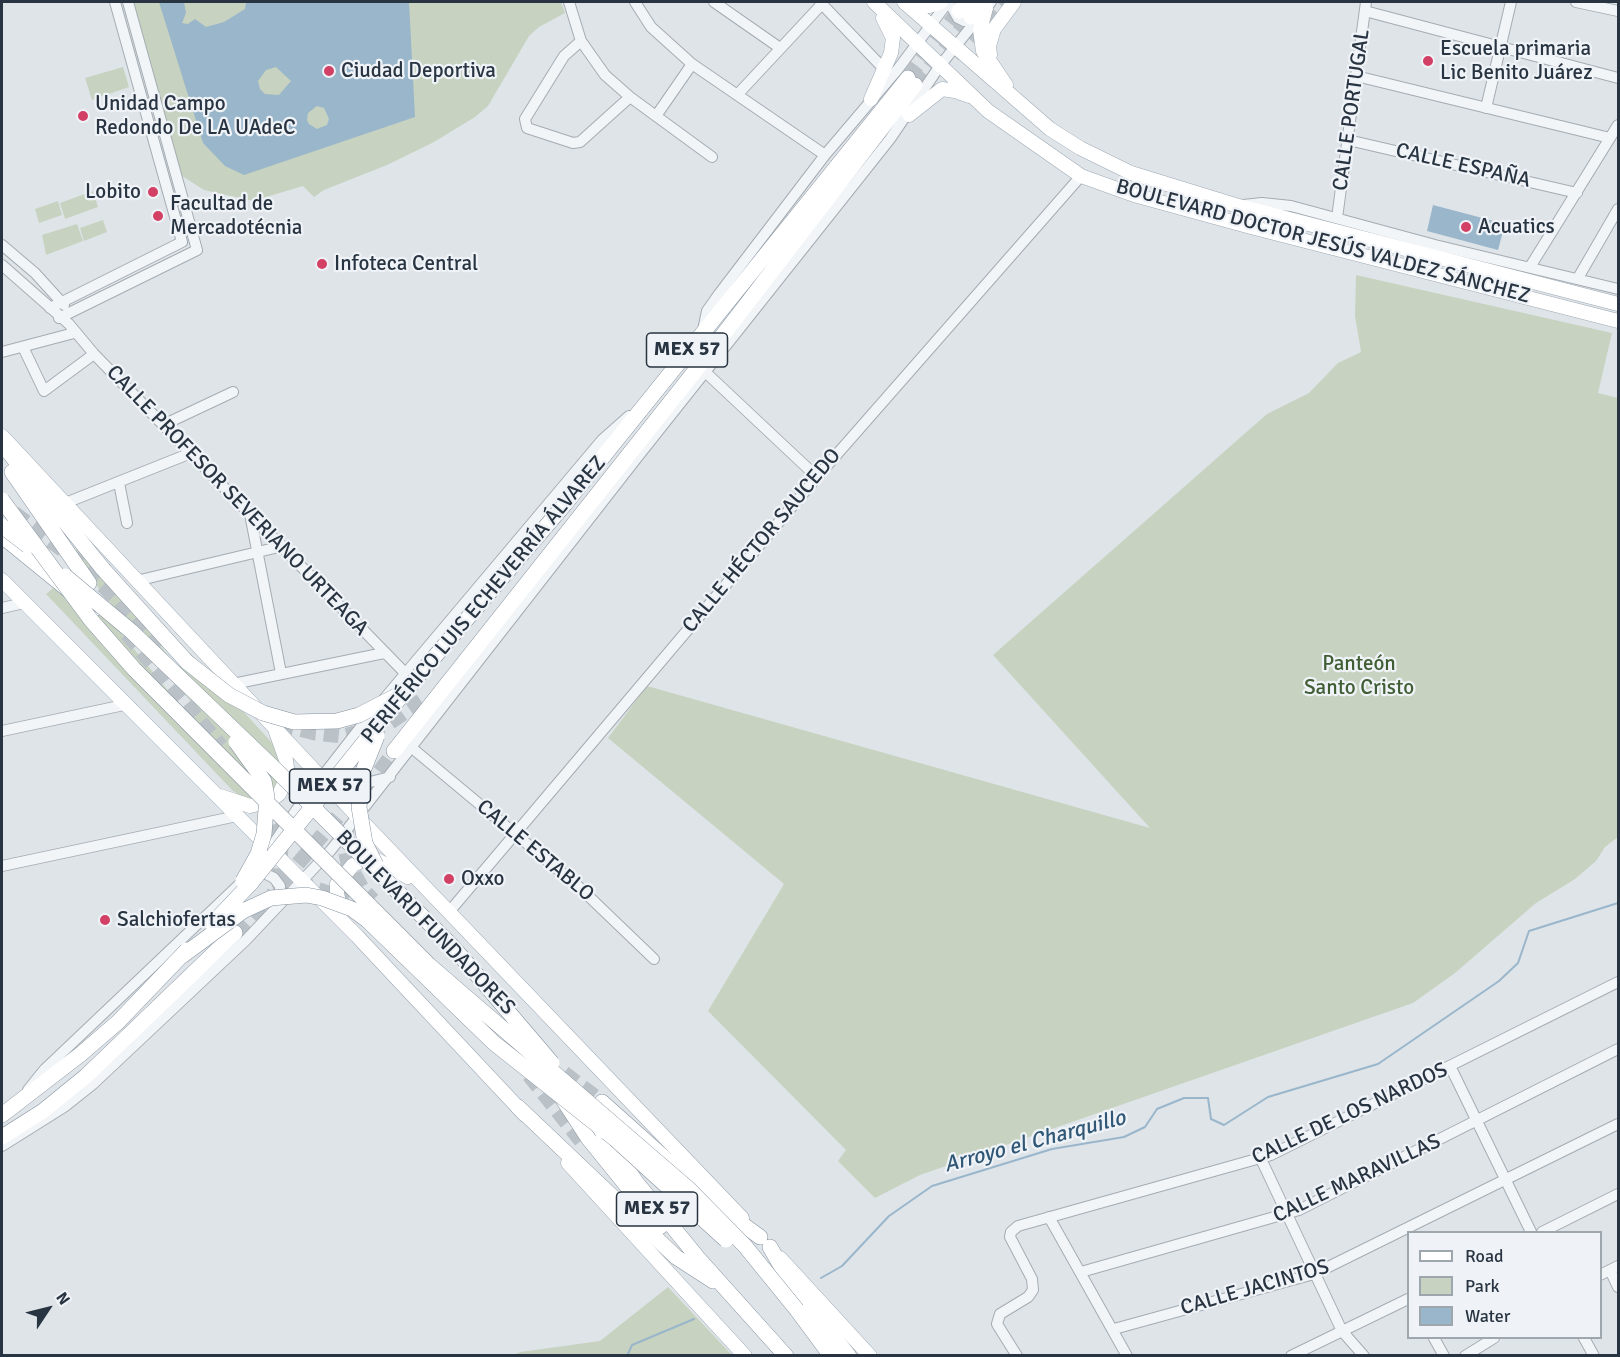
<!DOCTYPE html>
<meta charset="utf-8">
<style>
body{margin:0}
#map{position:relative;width:1620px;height:1357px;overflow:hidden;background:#dfe4e9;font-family:Signika,sans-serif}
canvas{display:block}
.frame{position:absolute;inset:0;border:3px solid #283441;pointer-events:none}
.legend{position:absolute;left:1407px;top:1231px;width:195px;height:108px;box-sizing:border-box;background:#eff3f7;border:2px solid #9fa7ae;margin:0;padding:8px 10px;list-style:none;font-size:18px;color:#283441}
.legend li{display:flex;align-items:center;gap:12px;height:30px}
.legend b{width:30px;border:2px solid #9fa7ae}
.north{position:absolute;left:18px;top:1279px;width:60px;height:60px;-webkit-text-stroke:4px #eff3f7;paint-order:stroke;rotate:55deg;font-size:16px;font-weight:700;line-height:24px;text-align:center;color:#283441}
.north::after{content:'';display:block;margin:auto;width:21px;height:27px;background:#283441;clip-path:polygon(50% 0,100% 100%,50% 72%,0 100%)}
</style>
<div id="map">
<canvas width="1620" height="1357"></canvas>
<div class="frame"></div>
<ul class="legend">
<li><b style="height:8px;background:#fff"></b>Road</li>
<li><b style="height:16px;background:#c7d3c0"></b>Park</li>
<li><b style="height:16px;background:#99b6cb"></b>Water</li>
</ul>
<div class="north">N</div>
</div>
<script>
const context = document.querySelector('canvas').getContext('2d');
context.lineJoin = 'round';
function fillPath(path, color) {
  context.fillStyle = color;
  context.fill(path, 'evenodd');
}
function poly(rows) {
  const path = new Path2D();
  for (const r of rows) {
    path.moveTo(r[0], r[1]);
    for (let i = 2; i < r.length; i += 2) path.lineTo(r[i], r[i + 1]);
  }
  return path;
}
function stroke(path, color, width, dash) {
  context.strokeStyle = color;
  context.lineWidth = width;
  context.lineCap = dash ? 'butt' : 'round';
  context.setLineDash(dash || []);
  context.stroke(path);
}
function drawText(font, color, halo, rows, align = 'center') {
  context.font = font + ' Signika,sans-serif';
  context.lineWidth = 4.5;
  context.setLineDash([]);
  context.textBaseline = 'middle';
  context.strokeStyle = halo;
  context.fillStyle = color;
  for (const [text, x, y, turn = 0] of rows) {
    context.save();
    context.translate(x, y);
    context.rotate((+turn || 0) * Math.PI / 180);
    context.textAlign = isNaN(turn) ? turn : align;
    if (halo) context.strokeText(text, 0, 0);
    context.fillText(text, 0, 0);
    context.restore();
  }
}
const green = poly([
 [131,2,561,2,565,13,539,27,529,36,488,106,475,117,434,142,387,165,324,190,314,197,303,186,253,201,204,190,179,174],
 [123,67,129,87,92,100,85,78],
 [93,191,98,207,65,219,60,203],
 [58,201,62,215,39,223,35,209],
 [103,220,107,232,84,241,80,228],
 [77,224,83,241,46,255,42,235],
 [1356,275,1612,333,1598,393,1618,398,1618,837,1605,847,1596,861,1575,879,1536,903,1455,973,1413,1003,920,1175,875,1198,838,1161,846,1150,708,1011,784,884,608,738,647,686,1150,828,993,655,1267,414,1309,393,1338,363,1361,352,1355,316],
 [77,549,116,590,179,669,190,653,274,745,281,763,278,784,271,792,254,799,245,799,233,791,46,594,72,573,188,715,197,709,100,590,73,553],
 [668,1287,732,1355,513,1355,520,1352,600,1341]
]);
const water = poly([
 [159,2,184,2,186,13,182,23,188,24,195,19,206,27,224,22,245,9,246,2,409,2,415,117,244,175,225,166,203,143],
 [276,67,291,81,279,95,265,94,260,89,258,81,266,70],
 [317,106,324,108,329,119,327,125,317,129,309,124,307,120,308,113],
 [1433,205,1505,224,1498,250,1427,231]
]);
const stream = poly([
 [821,1278,842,1266,889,1216,932,1186,1052,1149,1124,1137,1145,1127,1157,1109,1184,1098,1208,1098,1211,1119,1224,1125,1268,1097,1378,1064,1499,981,1518,963,1529,931,1618,903],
 [627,1356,632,1345,694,1319]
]);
const highwayTunnel = poly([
 [953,55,1003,2],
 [908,78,959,11],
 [915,85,971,17],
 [14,513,84,566,165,649],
 [127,634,221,746],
 [279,724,315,733,344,736,386,725,421,701],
 [366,790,394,752],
 [265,803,278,828,281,848,279,875,274,892],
 [347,830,345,849,348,863,363,890,373,900],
 [283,881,355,797],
 [274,892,296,885,308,886,348,900],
 [235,933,265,901],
 [564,1073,602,1102],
 [529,1075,585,1146]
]);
const minor = poly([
 [569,2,581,41,605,75,630,97,712,157],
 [635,2,651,27,692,64,825,155],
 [714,2,780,48],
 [820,2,884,69],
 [949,2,958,18,964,21,977,20],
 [1576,2,1618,11],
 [1365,11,1618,78],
 [581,41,564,56,525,119,527,128,573,143,580,142,630,97],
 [1356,76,1610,138],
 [737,95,822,4],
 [1486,108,1511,2],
 [656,116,692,64],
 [1348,140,1577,193],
 [1243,205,1262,203,1291,206,1435,245,1618,289],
 [1337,218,1366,2],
 [2,245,35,273,64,305],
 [2,265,69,324,94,354,407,675],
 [1530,267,1618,125],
 [1578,278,1618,209],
 [50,308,182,242,115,2],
 [59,318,197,250,128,2],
 [703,330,707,311,719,294,825,155,898,69,948,2],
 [23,347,44,391,94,354],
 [2,352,74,333],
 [701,368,817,477],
 [163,425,233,392],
 [119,483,127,523],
 [63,504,191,453],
 [250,514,281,673],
 [136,581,283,546],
 [2,608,24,603],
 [233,684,384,653],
 [384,699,602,440,629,416],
 [2,731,124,705],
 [412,748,579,887,654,959],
 [347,760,354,775,362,780,370,782,390,777],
 [268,852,297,809,374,710],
 [2,866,237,816],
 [256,873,262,872,274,878,280,886,280,904],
 [449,912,817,477,1081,176],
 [1450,1066,1531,1232],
 [28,1090,45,1069,247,877],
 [2,1146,64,1107,93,1084,246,940,331,850,636,459,890,139,939,67,991,2],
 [1261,1159,1342,1331,1364,1356],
 [1049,1217,1127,1356],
 [1542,1232,1618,1194],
 [1610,1270,1618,1287],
 [1081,1272,1299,1210,1618,1049],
 [1600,1275,1618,1266],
 [1114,1329,1314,1274,1618,1124],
 [1434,1338,1444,1356],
 [1584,1338,1594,1356],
 [1017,1356,997,1324,1000,1314,1028,1297,1033,1290,1032,1279,1010,1237,1011,1232,1018,1226,1271,1155,1618,982],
 [1291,1356,1408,1299],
 [1465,1356,1494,1338]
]);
const major = poly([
 [874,2,988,111,1081,176,1134,195,1251,227,1618,321],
 [904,2,1050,129,1080,148,1131,173,1235,205,1618,304],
 [906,4,929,6,941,2],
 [986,8,980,30,983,51,1006,85],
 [990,55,989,46,994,29,1014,2],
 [871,99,891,53,893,38,883,18],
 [909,115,942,89,955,91,969,96],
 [2,436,357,816,742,1218],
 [2,580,357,936,525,1115],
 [220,796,250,806,270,801,279,794,288,776,286,760,276,732],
 [342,912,337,894,337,884,353,865,364,860,377,860,408,877],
 [568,1163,745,1356],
 [780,1258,870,1356]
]);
const highway = poly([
 [959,11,967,2],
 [971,17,983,2],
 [2,444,103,569],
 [12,472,89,583],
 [565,504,908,78],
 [2,536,93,610],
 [394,751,699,366,915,85],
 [562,1098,588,1138,660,1227],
 [602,1102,723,1210,760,1237],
 [518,1107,676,1257,713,1281],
 [2,1115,81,1054],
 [602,1131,636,1182,698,1258,786,1356],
 [2,1137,43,1111,86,1076,235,933],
 [770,1247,786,1275,849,1356],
 [797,1310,831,1356]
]);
const highwayBridge = poly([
 [2,500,91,620,134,669,429,965,690,1190,745,1246,797,1310],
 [2,526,28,546],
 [103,569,187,662,229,695,263,713,294,722,337,721,359,715,400,694],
 [65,576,131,631,276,770,454,948,552,1063],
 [236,742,264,781,267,797,264,834,258,854,243,881],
 [376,865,365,843,359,807,363,771,377,736],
 [212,924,251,883,407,689,565,504],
 [182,956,243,911,271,898,306,895,322,898,352,909,367,920,494,1043,615,1139,726,1240],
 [81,1054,118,1022,187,950],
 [581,1102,602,1131]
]);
const markers = [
 [1428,61,6,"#d34066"],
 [329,71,6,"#d34066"],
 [83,116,6,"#d34066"],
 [153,192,6,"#d34066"],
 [158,216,6,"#d34066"],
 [1466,227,6,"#d34066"],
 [322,264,6,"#d34066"],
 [449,879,6,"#d34066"],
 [105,920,6,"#d34066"]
];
const shields = [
 [687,350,81],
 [330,786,81],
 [657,1209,81]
];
const shieldNames = [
 ["MEX 57",687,350],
 ["MEX 57",330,786],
 ["MEX 57",657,1209]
];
const poiNames = [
 ["Escuela primaria",1440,49],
 ["Lic Benito Juárez",1440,73],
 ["Ciudad Deportiva",341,71],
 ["Unidad Campo",95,104],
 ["Redondo De LA UAdeC",95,128],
 ["Lobito",141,192,"right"],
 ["Facultad de",170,204],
 ["Mercadotécnia",170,228],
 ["Acuatics",1478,227],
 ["Infoteca Central",334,264],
 ["Oxxo",461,879],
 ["Salchiofertas",117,920]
];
const streetNames = [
 ["CALLE PORTUGAL",1352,110,-82],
 ["CALLE ESPAÑA",1463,166,13],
 ["BOULEVARD DOCTOR JESÚS VALDEZ SÁNCHEZ",1323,242,15],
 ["CALLE PROFESOR SEVERIANO URTEAGA",237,501,46],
 ["CALLE HÉCTOR SAUCEDO",762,541,-50],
 ["PERIFÉRICO LUIS ECHEVERRÍA ÁLVAREZ",484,600,-50],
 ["CALLE ESTABLO",535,851,40],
 ["BOULEVARD FUNDADORES",425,923,46],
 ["CALLE DE LOS NARDOS",1350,1114,-25],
 ["CALLE MARAVILLAS",1357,1179,-25],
 ["CALLE JACINTOS",1255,1288,-16]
];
const parkNames = [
 ["Panteón",1359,664],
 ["Santo Cristo",1359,688]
];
const waterNames = [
 ["Arroyo el Charquillo",1035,1142,-15]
];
fillPath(green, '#c7d3c0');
fillPath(water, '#99b6cb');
stroke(stream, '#99b6cb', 2);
stroke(highwayTunnel, '#bac1c7', 15, [15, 8]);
stroke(minor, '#a4acb3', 12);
stroke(major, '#9eaab5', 15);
stroke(highway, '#8693a0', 16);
stroke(minor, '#f2f5f7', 10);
stroke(major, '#fff', 14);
stroke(highway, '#fff', 15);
stroke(highwayBridge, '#8693a0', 16, []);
stroke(highwayBridge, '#fff', 15);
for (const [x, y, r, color] of markers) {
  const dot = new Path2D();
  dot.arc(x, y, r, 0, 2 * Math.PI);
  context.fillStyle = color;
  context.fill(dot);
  stroke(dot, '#eff3f7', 2);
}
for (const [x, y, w] of shields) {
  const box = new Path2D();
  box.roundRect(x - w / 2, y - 17, w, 34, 4.5);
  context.fillStyle = '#eff3f7';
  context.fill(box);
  stroke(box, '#283441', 1.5);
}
drawText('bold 20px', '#283441', null, shieldNames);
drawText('21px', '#283441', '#eff3f7', poiNames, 'left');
drawText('21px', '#283441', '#eff3f7', streetNames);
drawText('21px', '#405d34', '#eff3f7', parkNames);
drawText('italic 22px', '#305776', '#eff3f7', waterNames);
</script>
